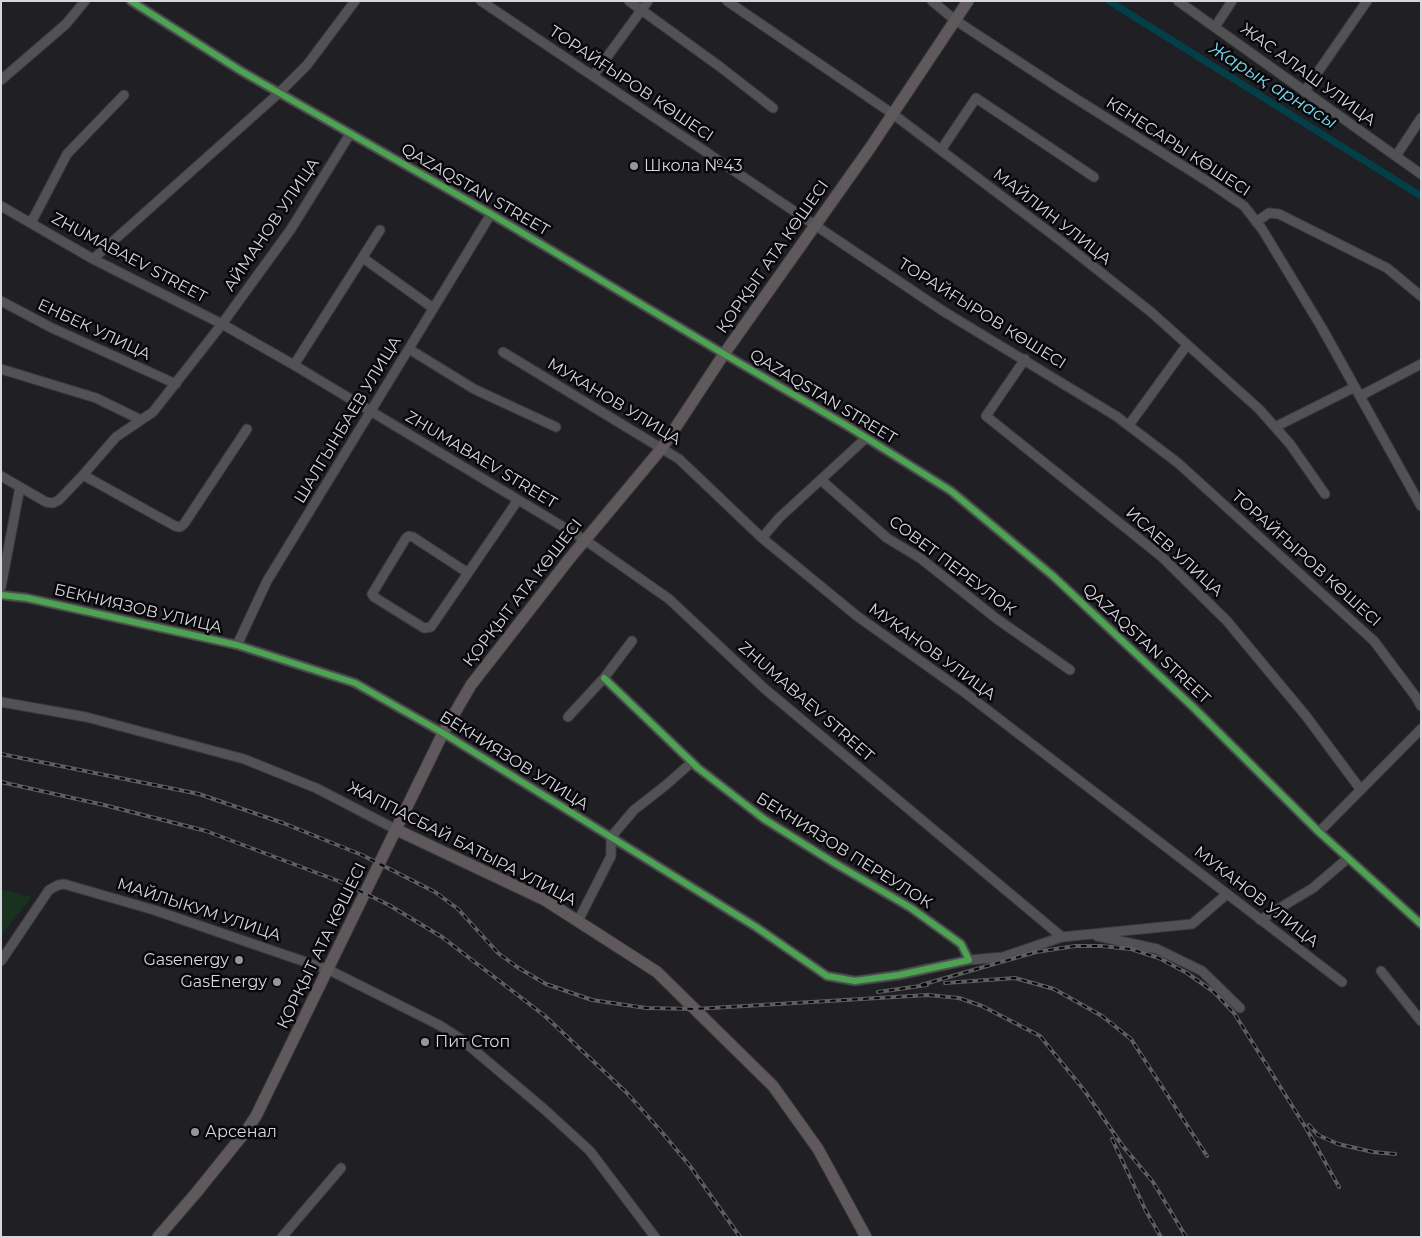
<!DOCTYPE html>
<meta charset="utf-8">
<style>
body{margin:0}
#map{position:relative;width:1422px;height:1238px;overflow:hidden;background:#1f1f24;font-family:Montserrat,sans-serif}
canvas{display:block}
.frame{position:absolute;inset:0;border:2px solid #d6d6dc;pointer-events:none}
</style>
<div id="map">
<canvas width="1422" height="1238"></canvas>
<div class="frame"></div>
</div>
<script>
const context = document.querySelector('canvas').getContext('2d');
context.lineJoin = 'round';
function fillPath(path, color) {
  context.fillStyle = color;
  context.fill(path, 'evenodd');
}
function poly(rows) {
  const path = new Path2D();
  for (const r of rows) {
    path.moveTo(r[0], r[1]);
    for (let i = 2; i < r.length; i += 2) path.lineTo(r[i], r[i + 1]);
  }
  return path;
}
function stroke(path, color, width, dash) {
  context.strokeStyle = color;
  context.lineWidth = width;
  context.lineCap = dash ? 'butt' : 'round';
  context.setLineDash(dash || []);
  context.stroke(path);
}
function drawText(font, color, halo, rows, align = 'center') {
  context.font = font + ' Montserrat,sans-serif';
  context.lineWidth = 5;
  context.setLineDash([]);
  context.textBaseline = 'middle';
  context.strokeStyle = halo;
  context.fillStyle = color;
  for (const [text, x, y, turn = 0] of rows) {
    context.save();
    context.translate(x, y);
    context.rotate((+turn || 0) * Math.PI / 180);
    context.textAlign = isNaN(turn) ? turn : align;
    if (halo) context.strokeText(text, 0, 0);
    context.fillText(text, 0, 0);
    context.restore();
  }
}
const green = poly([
 [1,889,32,897,1,935]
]);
const canal = poly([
 [1109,1,1421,196]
]);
const minor = poly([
 [131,1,241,71,491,214,724,354,849,427,951,491,1053,576,1193,707,1319,832,1421,924],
 [481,1,943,311,1116,416,1178,463,1374,641,1416,697,1421,706],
 [629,1,719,66,773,108],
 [727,1,893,114,1061,241,1151,312,1259,409,1290,444,1325,494],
 [932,1,955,20,1062,90,1207,181,1244,206,1262,229,1322,328,1421,506],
 [1178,1,1421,174],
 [1215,27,1232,1],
 [593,76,648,1],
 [1,80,66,24,85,1],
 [1304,92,1367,1],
 [941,150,976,98,1094,177],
 [1396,156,1421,118],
 [1,206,93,259,222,324,294,365,585,540,669,599,765,689,1062,937],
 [1256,222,1269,213,1279,214,1387,268,1421,296],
 [31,223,67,154,124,95],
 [363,258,433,308],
 [93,259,279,93,307,65,355,1],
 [1,301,52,328,176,384],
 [409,349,474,389,556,427],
 [503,352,679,459,762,538,857,616,964,692,1342,982],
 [1025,359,986,416,1162,557,1227,621,1306,716,1361,790],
 [294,365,380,230],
 [1,369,96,398,141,420],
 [1360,396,1421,364],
 [1129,425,1187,345],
 [1275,427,1355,387],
 [83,475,175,526,180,527,184,524,247,429],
 [1,476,46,502,53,503,59,500,83,475,116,437,153,412,222,324,291,229,350,134],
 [821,480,887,538,920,558,997,619,1070,670],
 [762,538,779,518,866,438],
 [468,573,413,537,409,536,406,538,372,594,374,597,424,628,431,627,468,573,518,500],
 [1,587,20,487],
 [1,595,27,598,237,645,355,683,443,733,756,927,827,976,855,981,899,975,969,960,961,944,911,908,831,861,764,819,698,768,604,678],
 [237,645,267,581,491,214],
 [1,702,86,717,244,759,316,788,397,830],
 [568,717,604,678,632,641],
 [1319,832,1421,729],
 [1260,920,1313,888,1348,858],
 [578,921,611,856,611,837,634,810,666,785,692,762],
 [1097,936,1157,949,1202,971,1240,1008],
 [969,960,1003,957,1062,937,1192,924,1227,894],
 [1,961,49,890,58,885,64,884,154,910,329,970,439,1025,461,1039,544,1109,590,1151,655,1237],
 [1381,971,1421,1021],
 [282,1237,341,1168]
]);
const major = poly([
 [397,830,545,900,657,972,773,1086,818,1149,866,1237],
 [158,1237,196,1193,246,1131,256,1116,443,733,471,685,570,558,662,448,724,354,870,148,968,1]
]);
const rail = poly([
 [1,754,199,794,283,823,362,855,435,892,458,909,498,953,517,967,546,984,592,1000,646,1008,695,1009,928,995,959,998,982,1006,1040,1036,1084,1090,1122,1145,1153,1182,1186,1237],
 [1,782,104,805,206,831,341,882,389,905,442,937,545,1016,626,1092,660,1130,690,1166,740,1237],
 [945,983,1015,978,1054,989,1102,1016,1131,1039,1207,1156],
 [921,985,1036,952,1075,946,1101,946,1131,949,1159,958,1187,973,1214,992,1234,1013,1306,1128,1339,1187],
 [878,992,927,985],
 [1309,1125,1318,1135,1338,1144,1373,1152,1395,1154],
 [1112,1139,1146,1211,1161,1237]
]);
const cycleway = poly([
 [131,1,241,71,491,214,724,354,849,427,951,491,1053,576,1193,707,1319,832,1421,924],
 [1,595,27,598,237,645,355,683,443,733,756,927,827,976,855,981,899,975,969,960,961,944,911,908,831,861,764,819,698,768,604,678]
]);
const markers = [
 [634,166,5,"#96969c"],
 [239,960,5,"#96969c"],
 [277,982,5,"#96969c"],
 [425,1042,5,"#96969c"],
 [195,1132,5,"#96969c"]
];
const streetNames = [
 ["ЖАС АЛАШ УЛИЦА",1308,75,36],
 ["ТОРАЙҒЫРОВ КӨШЕСІ",631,84,34],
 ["КЕНЕСАРЫ КӨШЕСІ",1178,147,33],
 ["QAZAQSTAN STREET",475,190,30],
 ["МАЙЛИН УЛИЦА",1052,217,38],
 ["АЙМАНОВ УЛИЦА",272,225,-56],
 ["ҚОРҚЫТ АТА КӨШЕСІ",773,257,-55],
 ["ZHUMABAEV STREET",129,258,28],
 ["ТОРАЙҒЫРОВ КӨШЕСІ",982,314,32],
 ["ЕНБЕК УЛИЦА",94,330,25],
 ["QAZAQSTAN STREET",823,397,31],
 ["МУКАНОВ УЛИЦА",614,402,31],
 ["ШАЛГЫНБАЕВ УЛИЦА",348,420,-59],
 ["ZHUMABAEV STREET",481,460,31],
 ["ИСАЕВ УЛИЦА",1174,552,42],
 ["ТОРАЙҒЫРОВ КӨШЕСІ",1306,559,42],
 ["СОВЕТ ПЕРЕУЛОК",952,566,37],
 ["ҚОРҚЫТ АТА КӨШЕСІ",523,593,-52],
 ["БЕКНИЯЗОВ УЛИЦА",138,609,13],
 ["QAZAQSTAN STREET",1146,644,43],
 ["МУКАНОВ УЛИЦА",932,652,36],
 ["ZHUMABAEV STREET",806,702,41],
 ["БЕКНИЯЗОВ УЛИЦА",514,761,32],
 ["ЖАППАСБАЙ БАТЫРА УЛИЦА",462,844,27],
 ["БЕКНИЯЗОВ ПЕРЕУЛОК",844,851,32],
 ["МУКАНОВ УЛИЦА",1256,897,38],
 ["МАЙЛЫКУМ УЛИЦА",199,910,18],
 ["ҚОРҚЫТ АТА КӨШЕСІ",322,946,-64]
];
const poiNames = [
 ["Школа №43",644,166],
 ["Gasenergy",229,960,"right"],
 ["GasEnergy",267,982,"right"],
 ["Пит Стоп",435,1042],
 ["Арсенал",205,1132]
];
const waterNames = [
 ["Жарық арнасы",1273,86,32]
];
fillPath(green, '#173320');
stroke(canal, '#033f48', 7);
stroke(minor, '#3a3a3e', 11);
stroke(major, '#3a3a3e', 13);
stroke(minor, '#525255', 9);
stroke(major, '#60595c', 11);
stroke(rail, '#5e5e61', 4);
stroke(rail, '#08080c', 2, [5.5]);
stroke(cycleway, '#4ca352', 6);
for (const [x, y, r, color] of markers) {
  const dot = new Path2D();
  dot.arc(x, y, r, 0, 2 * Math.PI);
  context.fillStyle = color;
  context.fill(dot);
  stroke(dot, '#08080c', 2);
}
drawText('16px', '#d6d6dc', '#08080c', streetNames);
drawText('16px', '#d6d6dc', '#08080c', poiNames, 'left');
drawText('italic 18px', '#7cd8ea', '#08080c', waterNames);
</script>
